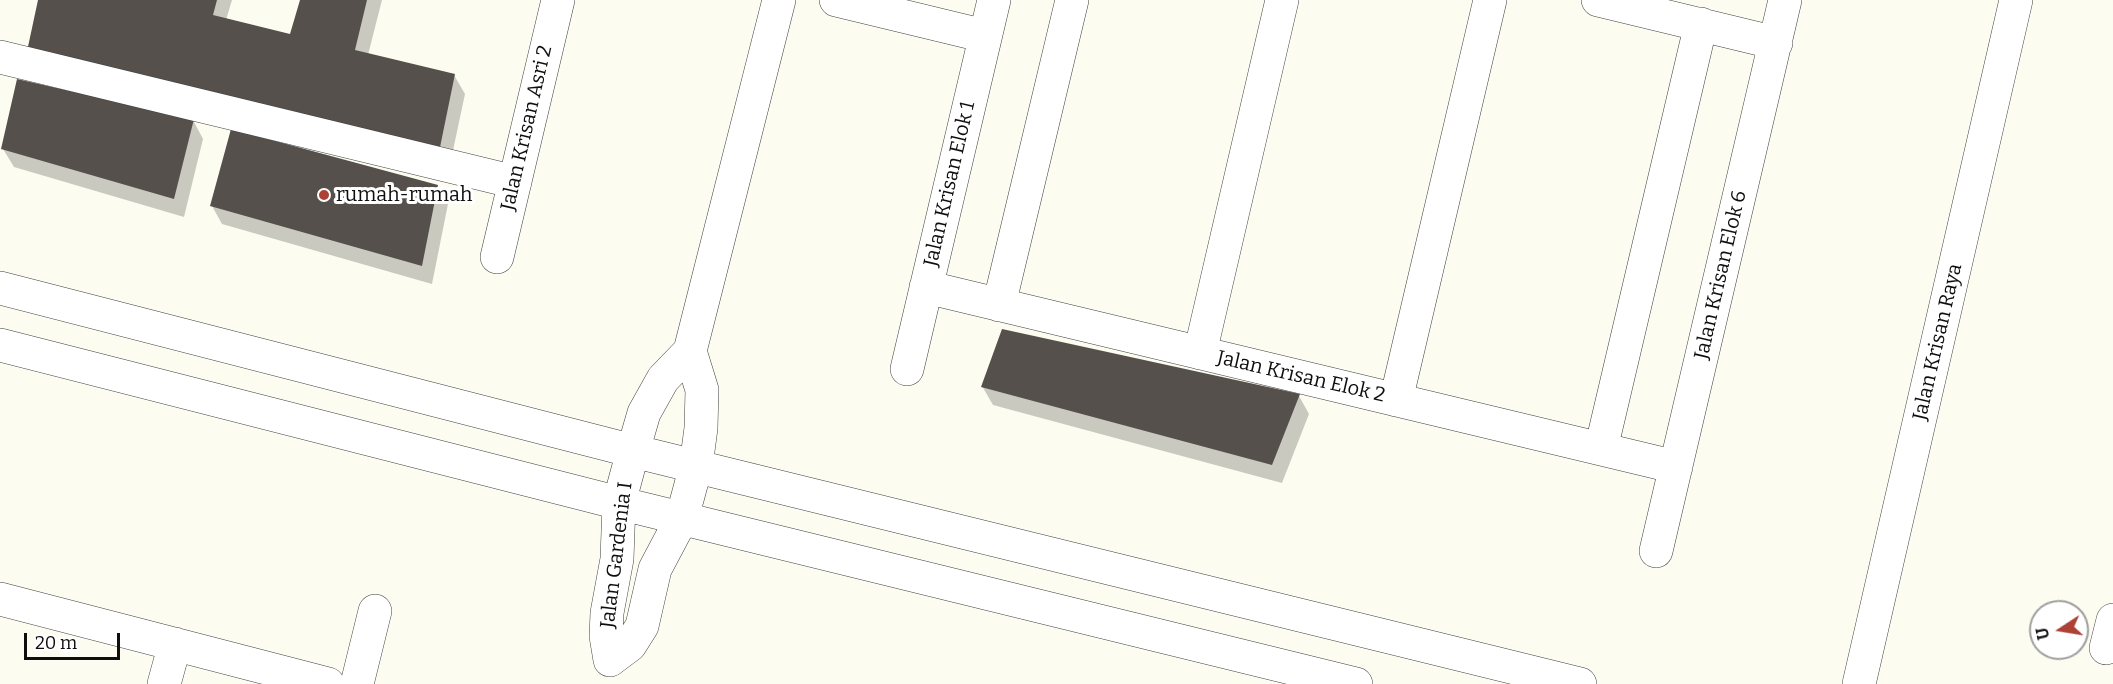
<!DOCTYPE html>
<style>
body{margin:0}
#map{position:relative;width:2113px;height:684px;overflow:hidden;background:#fdfcf0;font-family:Bitter,serif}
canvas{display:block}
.north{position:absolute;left:2029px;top:600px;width:60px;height:60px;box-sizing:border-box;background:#fff;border:2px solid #9f9f9f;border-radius:50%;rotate:258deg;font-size:16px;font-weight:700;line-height:24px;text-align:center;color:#0e0e0e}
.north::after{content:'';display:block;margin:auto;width:21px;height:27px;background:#ad4136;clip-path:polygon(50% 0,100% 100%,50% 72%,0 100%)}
.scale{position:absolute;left:24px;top:633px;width:96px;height:27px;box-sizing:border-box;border:3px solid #0e0e0e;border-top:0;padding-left:8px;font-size:18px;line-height:21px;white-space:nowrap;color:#0e0e0e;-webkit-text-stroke:4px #fff;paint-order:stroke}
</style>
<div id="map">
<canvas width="2113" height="684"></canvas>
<div class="north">U</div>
<div class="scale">20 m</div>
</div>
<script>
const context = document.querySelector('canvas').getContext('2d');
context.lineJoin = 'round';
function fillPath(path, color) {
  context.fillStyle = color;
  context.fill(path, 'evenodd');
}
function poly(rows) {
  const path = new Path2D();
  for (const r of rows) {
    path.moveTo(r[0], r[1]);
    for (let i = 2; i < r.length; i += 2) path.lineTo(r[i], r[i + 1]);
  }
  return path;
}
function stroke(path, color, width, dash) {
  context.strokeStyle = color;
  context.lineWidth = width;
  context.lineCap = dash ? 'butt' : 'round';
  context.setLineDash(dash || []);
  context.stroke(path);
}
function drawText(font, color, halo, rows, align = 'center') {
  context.font = font + ' Bitter,serif';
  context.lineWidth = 6;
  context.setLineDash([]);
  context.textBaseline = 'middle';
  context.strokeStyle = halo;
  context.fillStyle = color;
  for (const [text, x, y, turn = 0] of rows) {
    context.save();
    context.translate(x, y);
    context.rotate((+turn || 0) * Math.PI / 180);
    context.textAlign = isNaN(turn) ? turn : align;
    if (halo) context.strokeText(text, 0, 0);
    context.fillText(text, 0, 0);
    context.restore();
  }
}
const shadow = poly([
 [39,0,232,0,226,20,291,36,302,0,382,0,368,55,454,75,465,94,448,174],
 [193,120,203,139,184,217,14,167,3,149],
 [437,186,448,204,432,284,222,224,212,206],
 [982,386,1299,396,1309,414,1282,483,993,405]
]);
const building = poly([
 [38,0,217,0,213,15,290,34,300,0,367,0,355,50,455,74,438,157,26,56],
 [17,79,194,119,174,199,1,149],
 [231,129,438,185,422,266,210,206],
 [1002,329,1300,394,1272,465,981,387]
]);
const minor = poly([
 [836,0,985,36],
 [1598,0,1776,43],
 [0,57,515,182],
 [497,257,558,0],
 [926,287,1676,467],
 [0,288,633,451,1580,684],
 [999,305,1072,0],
 [0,345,619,503,1356,684],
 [690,351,702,390,701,428,696,466,682,518,655,569,642,626,630,645,610,660,606,636,607,613,617,559,619,503,633,451,644,413,663,379,690,351,779,0],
 [1200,353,1282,0],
 [907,369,994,0],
 [1396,400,1490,0],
 [1601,449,1701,24],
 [1656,551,1785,0],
 [0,599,328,684],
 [2106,648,2113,620],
 [164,684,175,644],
 [357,684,375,611],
 [1859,684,2016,0]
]);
const markers = [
 [324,195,6,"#ad4136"]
];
const streetNames = [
 ["Jalan Krisan Asri 2",527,128,-77],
 ["Jalan Krisan Elok 1",950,184,-77],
 ["Jalan Krisan Elok 6",1721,275,-77],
 ["Jalan Krisan Raya",1938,342,-77],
 ["Jalan Krisan Elok 2",1301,377,13],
 ["Jalan Gardenia I",617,555,-83]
];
const poiNames = [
 ["rumah-rumah",336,195]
];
fillPath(shadow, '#0003');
fillPath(building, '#55504b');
stroke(minor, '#414141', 34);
stroke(minor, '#fff', 33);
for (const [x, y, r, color] of markers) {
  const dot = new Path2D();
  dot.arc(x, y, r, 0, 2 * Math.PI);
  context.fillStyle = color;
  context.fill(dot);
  stroke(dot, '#fff', 2);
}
drawText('20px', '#0e0e0e', '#fff', streetNames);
drawText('20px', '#0e0e0e', '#fff', poiNames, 'left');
</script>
